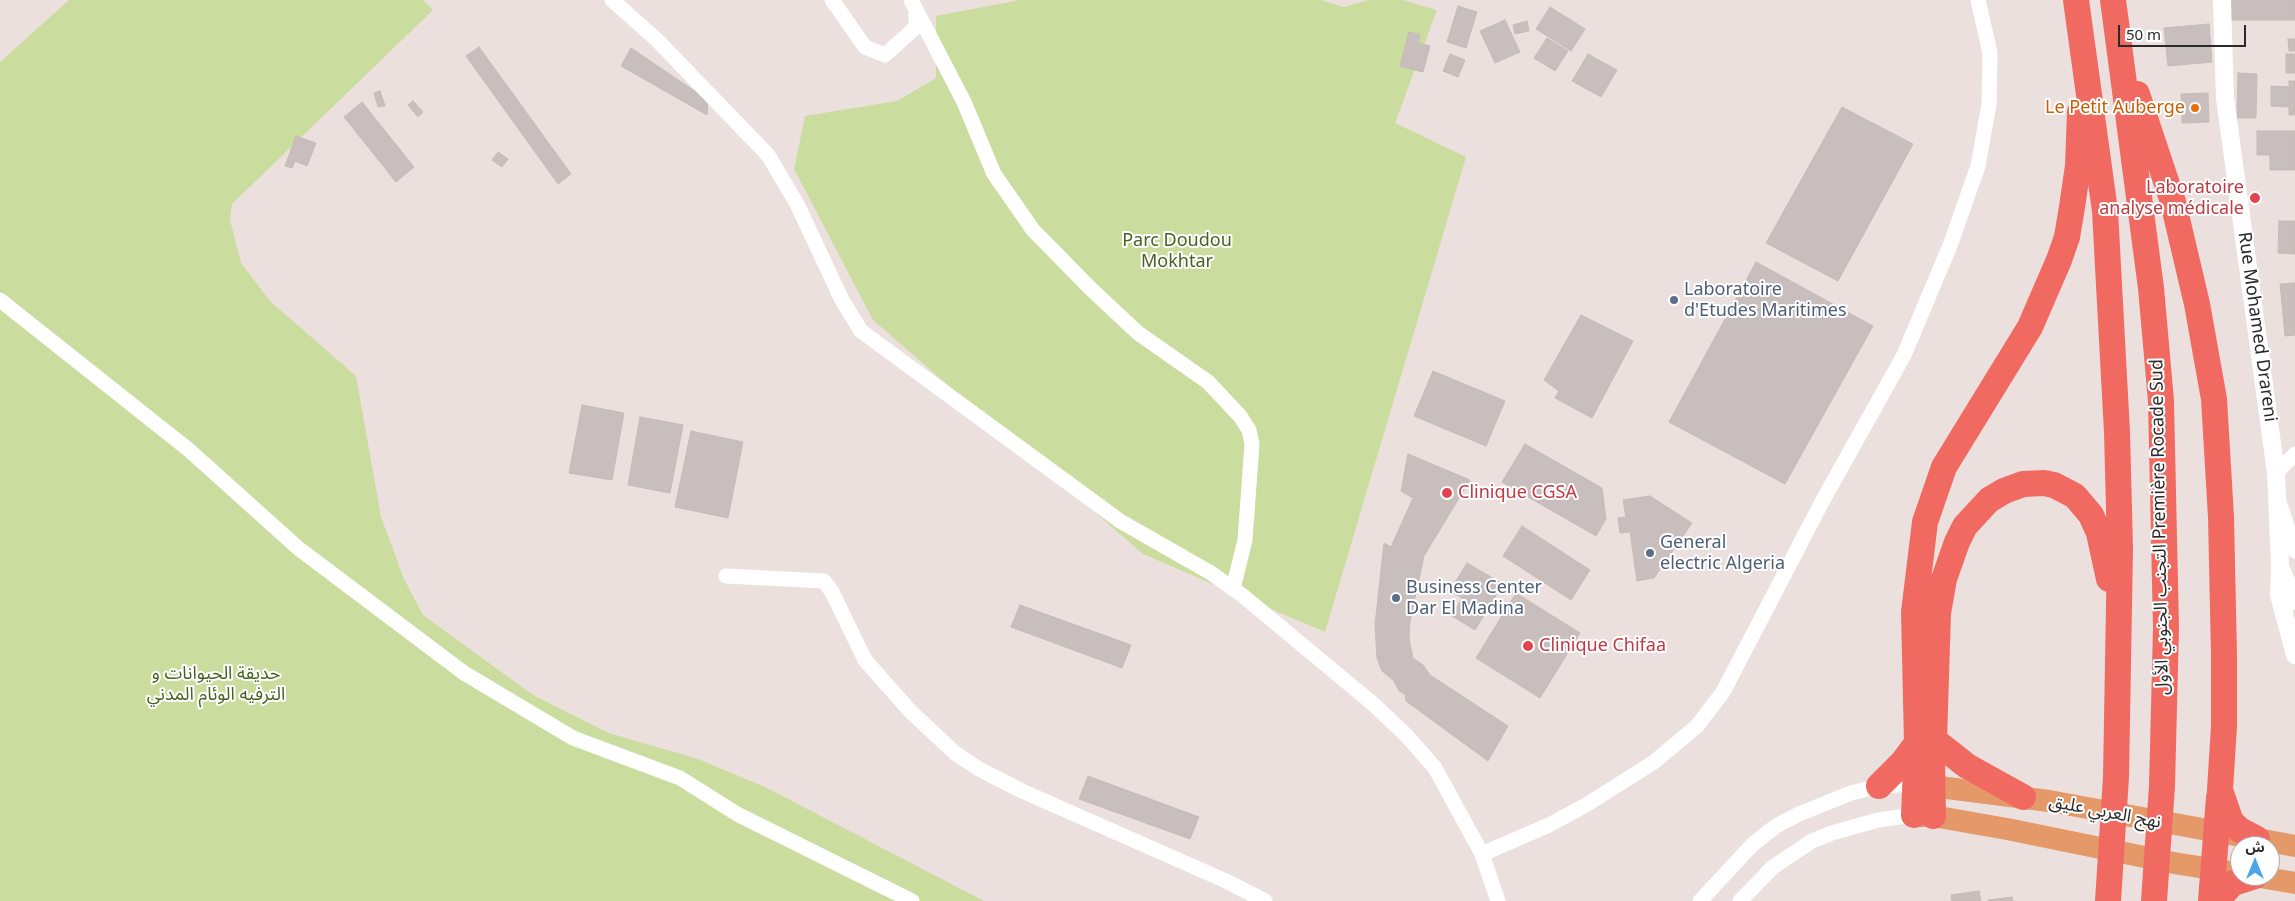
<!DOCTYPE html>
<meta charset="utf-8">
<style>
body{margin:0}
#map{position:relative;width:2295px;height:901px;overflow:hidden;background:#ebe0dd;font-family:"Noto Sans","Noto Sans Arabic",sans-serif}
canvas{display:block}
.north{position:absolute;left:2230px;top:836px;width:50px;height:50px;box-sizing:border-box;background:#fff;border:1px solid #aaa;border-radius:50%;rotate:0deg;font-size:14px;font-weight:700;line-height:20px;text-align:center;color:#2a2a2a}
.north::after{content:'';display:block;margin:auto;width:18px;height:22px;background:#4aa5eb;clip-path:polygon(50% 0,100% 100%,50% 72%,0 100%)}
.scale{position:absolute;left:2118px;top:25px;width:128px;height:22px;box-sizing:border-box;border:2px solid #2a2a2a;border-top:0;padding-left:6px;font-size:15px;line-height:18px;white-space:nowrap;color:#2a2a2a;-webkit-text-stroke:4px #fff;paint-order:stroke}
</style>
<div id="map">
<canvas width="2295" height="901"></canvas>
<div class="north">ش</div>
<div class="scale">50 m</div>
</div>
<script>
const context = document.querySelector('canvas').getContext('2d');
context.lineJoin = 'round';
function fillPath(path, color) {
  context.fillStyle = color;
  context.fill(path, 'evenodd');
}
function poly(rows) {
  const path = new Path2D();
  for (const r of rows) {
    path.moveTo(r[0], r[1]);
    for (let i = 2; i < r.length; i += 2) path.lineTo(r[i], r[i + 1]);
  }
  return path;
}
function stroke(path, color, width, dash) {
  context.strokeStyle = color;
  context.lineWidth = width;
  context.lineCap = dash ? 'butt' : 'round';
  context.setLineDash(dash || []);
  context.stroke(path);
}
function drawText(font, color, halo, rows, align = 'center') {
  context.font = font + ' "Noto Sans","Noto Sans Arabic",sans-serif';
  context.lineWidth = 4;
  context.setLineDash([]);
  context.textBaseline = 'middle';
  context.strokeStyle = halo;
  context.fillStyle = color;
  for (const [text, x, y, turn = 0] of rows) {
    context.save();
    context.translate(x, y);
    context.rotate((+turn || 0) * Math.PI / 180);
    context.textAlign = isNaN(turn) ? turn : align;
    if (halo) context.strokeText(text, 0, 0);
    context.fillText(text, 0, 0);
    context.restore();
  }
}
const green = poly([
 [69,0,423,0,433,10,232,204,230,220,241,263,270,301,356,376,381,517,404,579,423,615,533,695,609,733,698,759,765,787,984,901,0,901,0,62],
 [1020,0,1321,0,1344,7,1368,0,1403,0,1437,10,1395,123,1466,157,1325,632,1143,554,873,320,794,169,805,116,897,101,936,78,936,16]
]);
const building = poly([
 [2229,0,2295,0,2295,20,2229,20,2229,0],
 [1458,6,1477,12,1466,48,1447,42,1458,6],
 [1550,7,1585,29,1571,51,1536,29,1550,7],
 [1505,20,1520,52,1495,63,1480,31,1505,20],
 [1527,21,1529,31,1515,34,1513,25,1527,21],
 [2209,24,2212,62,2168,66,2164,28,2209,24],
 [1409,32,1420,35,1418,43,1430,46,1423,72,1400,66,1409,32],
 [1547,38,1568,51,1555,71,1534,58,1547,38],
 [2288,39,2295,39,2295,51,2289,51,2288,39],
 [479,47,571,174,558,184,466,56,479,47],
 [631,48,708,100,707,115,621,66,631,48],
 [1450,54,1465,60,1458,77,1443,71,1450,54],
 [1588,54,1617,70,1601,97,1572,81,1588,54],
 [2286,54,2295,54,2295,73,2286,73,2286,54],
 [2238,73,2257,74,2256,118,2237,118,2238,73],
 [2289,81,2295,81,2295,115,2289,115,2289,107,2271,106,2271,86,2289,87,2289,81],
 [380,91,385,106,378,107,374,93,380,91],
 [2208,93,2209,122,2182,123,2181,94,2208,93],
 [413,101,423,112,418,117,408,105,413,101],
 [362,102,414,167,396,182,344,117,362,102],
 [1842,107,1913,144,1838,281,1766,243,1842,107],
 [2257,131,2295,131,2295,170,2270,170,2270,155,2257,155,2257,131],
 [296,136,316,143,307,166,295,161,292,168,285,166,296,136],
 [498,152,508,159,502,167,492,160,498,152],
 [2279,221,2295,221,2295,254,2278,253,2279,221],
 [1756,262,1873,326,1785,484,1669,422,1756,262],
 [2295,283,2295,335,2285,336,2280,284,2295,283],
 [1581,315,1633,341,1592,418,1555,398,1559,391,1544,380,1581,315],
 [1433,371,1505,401,1486,446,1414,416,1433,371],
 [582,405,624,413,612,480,569,473,582,405],
 [640,417,683,425,670,493,628,485,640,417],
 [691,431,743,442,728,518,675,507,691,431],
 [1525,444,1602,488,1606,519,1596,536,1502,482,1525,444],
 [1408,454,1470,480,1424,556,1410,621,1409,639,1413,658,1423,665,1430,675,1508,726,1488,761,1406,701,1405,694,1399,691,1394,681,1382,671,1377,658,1375,625,1384,543,1391,547,1413,498,1401,491,1408,454],
 [1650,496,1692,523,1654,578,1637,581,1630,532,1620,533,1618,518,1626,517,1623,500,1650,496],
 [1522,526,1590,570,1571,600,1503,556,1522,526],
 [1467,563,1503,584,1475,630,1452,616,1462,598,1450,591,1467,563],
 [1516,593,1580,633,1540,698,1476,658,1516,593],
 [1020,605,1131,645,1122,668,1011,627,1020,605],
 [1088,776,1199,817,1190,839,1079,799,1088,776],
 [1979,891,1981,901,1952,901,1951,895,1979,891],
 [2012,897,2013,901,1988,901,1988,900,2012,897]
]);
const minor = poly([
 [612,0,657,40,768,155,797,204,842,300,861,331,1120,521,1211,573,1242,595,1372,703,1406,735,1435,768,1482,854,1498,901],
 [832,0,865,47,885,55,916,27,916,11],
 [911,0,964,102,994,174,1033,230,1091,289,1138,333,1208,382,1240,416,1249,430,1252,444,1245,540,1233,589],
 [0,300,189,450,298,548,464,673,573,738,680,778,737,814,912,901],
 [2276,473,2295,454],
 [2281,507,2295,551],
 [726,576,824,581,832,592,865,660,910,711,955,753,979,769,1022,791,1226,881,1265,901],
 [1482,854,1549,825,1586,805,1654,762,1697,726,1723,692,1823,500,1904,355,1951,243,1978,166,1989,104,1990,53,1978,0],
 [1700,901,1753,844,1776,826,1799,814,1851,793,1879,786,1914,784],
 [1740,901,1773,867,1812,841,1832,833,1878,820,1914,815]
]);
const tertiary = poly([
 [2222,0,2225,98,2276,473,2280,566,2279,595,2295,655],
 [2281,569,2295,601]
]);
const primary = poly([
 [1916,784,2049,801,2295,846],
 [1915,816,1933,816,2007,829,2174,863,2230,872],
 [2254,876,2295,883]
]);
const motorway = poly([
 [2076,0,2105,211,2117,432,2120,548,2116,777,2108,901],
 [2113,0,2151,288,2161,401,2166,628,2162,786,2154,901],
 [2137,94,2173,202,2197,304,2214,399,2221,517,2224,655,2224,726,2220,790,2231,822,2240,830,2257,839],
 [1932,760,1933,816],
 [1879,786,1903,762,1917,743],
 [2023,797,1967,766,1934,740,1938,613,1944,579,1957,542,1965,526,1989,500,2004,491,2023,484,2044,483,2054,485,2075,496,2091,515,2099,533,2109,579],
 [1914,815,1917,743,1914,612,1925,522,1944,467,2030,327,2059,260,2067,237,2072,207,2078,166,2080,112],
 [2211,901,2219,797],
 [2216,901,2233,883,2255,876]
]);
const markers = [
 [2195,108,5,"#e8710a"],
 [2255,198,6,"#e0444e"],
 [1674,300,5,"#5c6f8a"],
 [1447,493,6,"#e0444e"],
 [1650,553,5,"#5c6f8a"],
 [1396,598,5,"#5c6f8a"],
 [1528,646,6,"#e0444e"]
];
const foodNames = [
 ["Le Petit Auberge",2185,108]
];
const healthNames = [
 ["Laboratoire",2244,188,"right"],
 ["analyse médicale",2244,209,"right"],
 ["Clinique CGSA",1458,493],
 ["Clinique Chifaa",1539,646]
];
const parkNames = [
 ["Parc Doudou",1177,241],
 ["Mokhtar",1177,262],
 ["حديقة الحيوانات و",216,674],
 ["الترفيه الوئام المدني",216,695]
];
const serviceNames = [
 ["Laboratoire",1684,290],
 ["d'Etudes Maritimes",1684,311],
 ["General",1660,543],
 ["electric Algeria",1660,564],
 ["Business Center",1406,588],
 ["Dar El Madina",1406,609]
];
const streetNames = [
 ["Rue Mohamed Drareni",2257,327,82],
 ["التجنب الجنوبي الأول Première Rocade Sud",2160,527,-91],
 ["نهج العربي عليق",2105,812,11]
];
fillPath(green, '#cbdd9e');
fillPath(building, '#c7bebd');
stroke(building, '#c6bbb7', 1);
stroke(minor, '#fff', 15);
stroke(tertiary, '#fff', 18);
stroke(primary, '#e59968', 22);
stroke(motorway, '#f16a62', 26);
for (const [x, y, r, color] of markers) {
  const dot = new Path2D();
  dot.arc(x, y, r, 0, 2 * Math.PI);
  context.fillStyle = color;
  context.fill(dot);
  stroke(dot, '#fff', 2);
}
drawText('18px', '#c56008', '#fff', foodNames, 'right');
drawText('18px', '#be3a42', '#fff', healthNames, 'left');
drawText('18px', '#466120', '#fff', parkNames);
drawText('18px', '#4e5e75', '#fff', serviceNames, 'left');
drawText('18px', '#2a2a2a', '#fff', streetNames);
</script>
